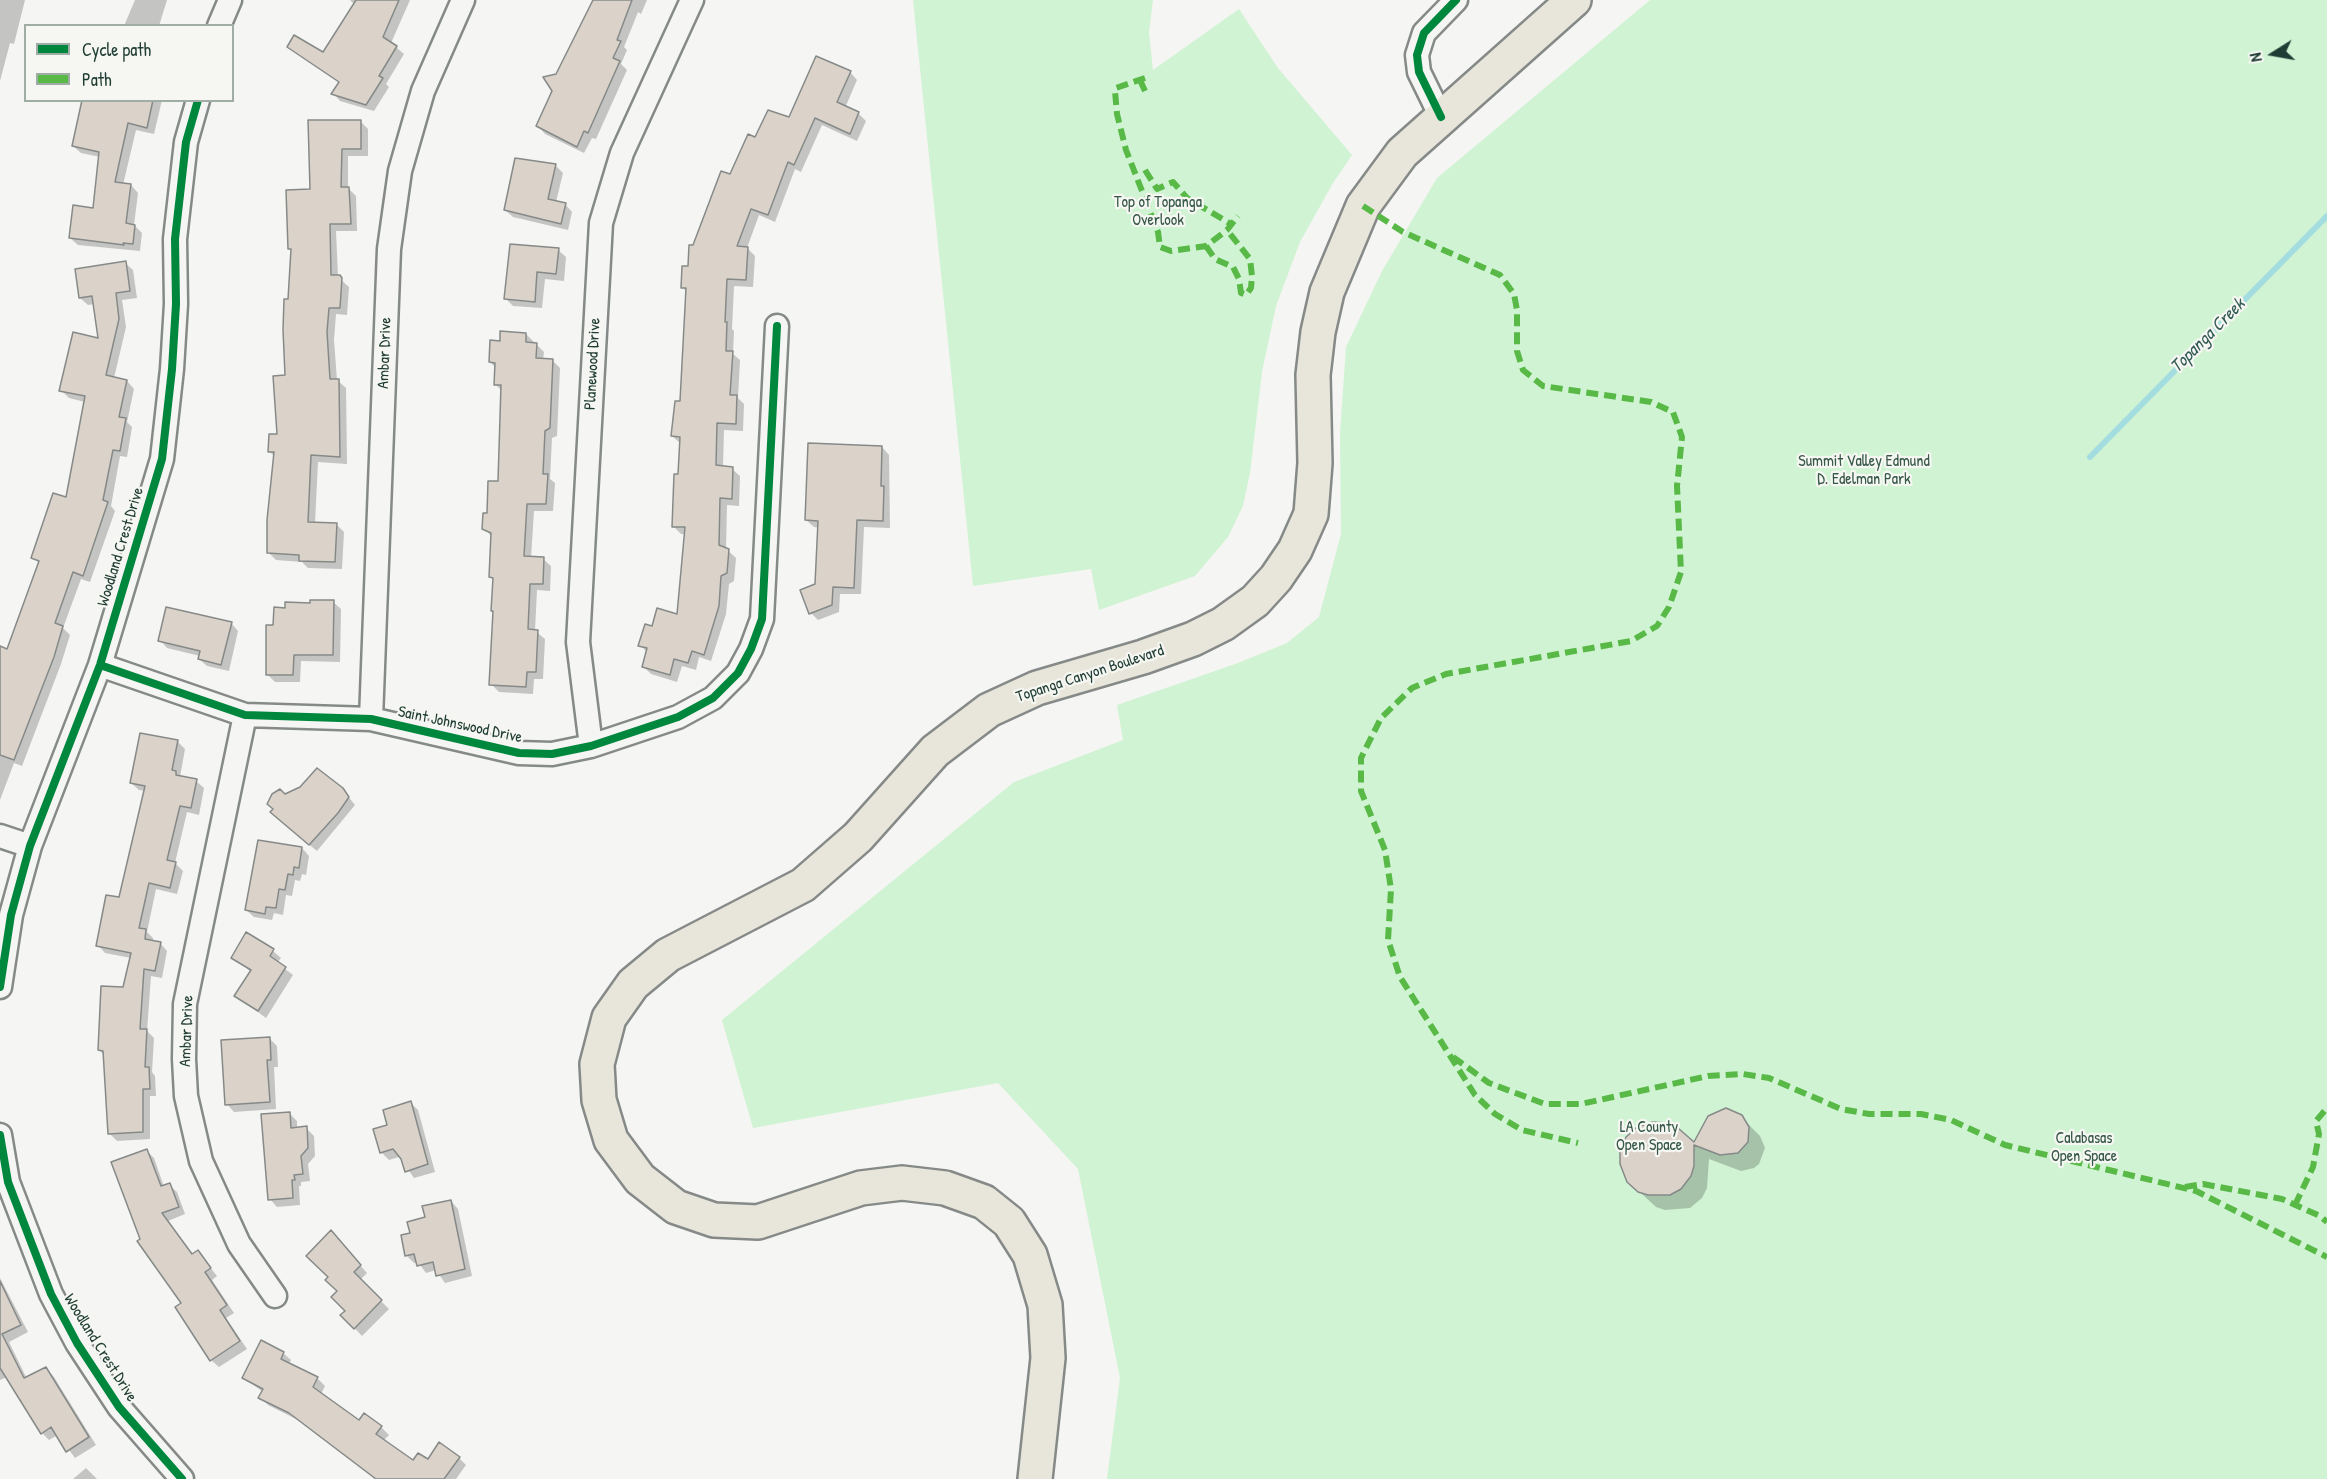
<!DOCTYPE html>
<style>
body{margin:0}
#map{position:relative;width:2327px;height:1479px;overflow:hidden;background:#f5f5f3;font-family:"Patrick Hand",sans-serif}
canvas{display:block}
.legend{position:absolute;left:24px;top:24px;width:210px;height:78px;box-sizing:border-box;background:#f6f6f2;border:2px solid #a0aca6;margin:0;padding:8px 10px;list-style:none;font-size:18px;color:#1f3d34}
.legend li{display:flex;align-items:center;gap:12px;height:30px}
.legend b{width:30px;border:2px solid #a0aca6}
.north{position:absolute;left:2243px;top:24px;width:60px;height:60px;-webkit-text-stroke:4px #f6f6f2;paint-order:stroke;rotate:259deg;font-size:16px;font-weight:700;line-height:24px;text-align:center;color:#1f3d34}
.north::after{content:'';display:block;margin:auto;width:21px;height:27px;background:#1f3d34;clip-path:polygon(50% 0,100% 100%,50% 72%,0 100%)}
</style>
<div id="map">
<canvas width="2327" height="1479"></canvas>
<ul class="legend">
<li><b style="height:8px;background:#00873e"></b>Cycle path</li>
<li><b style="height:8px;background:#58b947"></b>Path</li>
</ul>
<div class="north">N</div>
</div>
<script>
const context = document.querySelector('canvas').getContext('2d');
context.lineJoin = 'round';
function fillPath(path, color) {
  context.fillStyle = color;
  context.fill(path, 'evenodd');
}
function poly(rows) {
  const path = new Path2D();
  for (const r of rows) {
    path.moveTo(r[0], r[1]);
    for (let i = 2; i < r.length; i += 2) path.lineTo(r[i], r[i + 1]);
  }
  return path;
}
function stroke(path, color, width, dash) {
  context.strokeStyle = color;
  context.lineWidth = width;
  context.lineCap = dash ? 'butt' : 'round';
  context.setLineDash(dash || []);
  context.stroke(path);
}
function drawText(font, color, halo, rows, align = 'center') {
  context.font = font + ' "Patrick Hand",sans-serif';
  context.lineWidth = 4.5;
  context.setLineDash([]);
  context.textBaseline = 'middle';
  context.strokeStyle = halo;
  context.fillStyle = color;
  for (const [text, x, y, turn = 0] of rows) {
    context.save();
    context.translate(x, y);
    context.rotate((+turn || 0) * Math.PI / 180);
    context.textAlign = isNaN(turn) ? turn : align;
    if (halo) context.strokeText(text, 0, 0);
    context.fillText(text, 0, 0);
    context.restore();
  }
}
const green = poly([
 [913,0,1153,0,1149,32,1153,70,1239,9,1278,68,1352,155,1333,183,1300,242,1276,306,1262,372,1250,473,1243,506,1228,537,1195,576,1099,610,1091,569,973,586],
 [1650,0,2327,0,2327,1479,1107,1479,1120,1378,1078,1169,998,1083,753,1128,722,1020,1014,782,1123,740,1117,705,1238,663,1287,643,1319,617,1341,534,1340,433,1346,347,1382,271,1437,178]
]);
const shadow = poly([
 [0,0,25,0,14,44,10,43,0,81],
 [135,0,167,0,159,26,124,26],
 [350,0,410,0,391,43,404,54,386,84,389,87,374,111,340,101,333,93,340,83,289,47,324,54,355,5],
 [594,0,647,0,641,14,638,12,624,47,627,50,621,64,627,70,596,139,592,138,584,153,545,134,538,126,557,75],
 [850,72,857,80,845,108,859,114,866,121,857,141,822,125,801,172,795,169,775,222,759,215,747,248,755,256,753,287,734,286,732,329,734,331,733,354,740,360,738,398,744,404,743,431,724,430,723,467,732,469,740,476,739,506,727,505,726,549,736,558,734,581,729,584,726,614,711,661,699,657,696,670,682,666,677,682,651,674,643,666,648,653,640,645,653,628,678,616,686,534,681,534,673,526,679,476,680,443,672,436,681,402,687,292,682,287,694,247,731,176,756,139,789,119],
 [83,100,162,100,154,134,136,130,123,185,131,185,138,193,134,225,142,233,140,251,78,245,70,238,94,210,100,157,81,153,73,146],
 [360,121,368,129,368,156,348,156,348,188,356,196,357,231,336,231,338,277,349,287,347,315,336,314,334,340,337,380,346,388,347,464,318,462,315,523,336,524,344,532,342,569,308,568,302,562,276,560,269,553,275,457,269,451,278,436,286,376,292,251,289,248,312,190],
 [535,161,555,165,563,173,556,202,565,204,572,212,568,230,513,217,505,210],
 [558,250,566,257,564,281,545,279,542,308,513,306,505,298],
 [125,263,133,270,137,298,122,300,126,327,114,378,127,381,134,389,127,422,132,427,127,457,120,456,111,506,115,511,90,582,81,579,63,628,70,635,61,664,22,766,14,763,0,800,0,648,8,651,40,564,33,557,67,499,85,402,69,398,61,390,100,339,95,304,88,305,80,298],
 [526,334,544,352,543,360,552,360,560,368,557,436,552,438,550,479,555,483,553,511,534,511,531,558,543,559,551,566,550,591,537,590,535,631,545,639,543,679,534,679,533,694,499,692,491,684,494,580,491,577,491,536,484,528,499,483,502,391,495,384,496,368,490,362,501,342],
 [882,447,889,455,890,528,864,527,861,594,840,594,839,612,818,620,811,613,816,585,820,528,814,527,806,520],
 [333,602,341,609,340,662,301,661,300,682,275,682,267,674,275,626,286,609],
 [231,623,238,631,229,671,207,666,199,659,200,656,167,648,160,640],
 [141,735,178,742,185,749,180,777,196,781,204,788,199,815,187,812,175,863,183,871,177,894,156,889,147,932,153,938,153,942,160,943,167,951,162,978,151,976,147,1031,154,1038,152,1072,155,1076,156,1096,150,1096,150,1139,117,1141,109,1133,105,1056,99,1050,124,989,131,958,105,953,98,945,120,899,146,791,139,790,131,783],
 [342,789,355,805,317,851,279,820,285,796],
 [302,848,309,856,306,875,302,874,300,881,295,880,292,896,286,895,283,915,274,913,272,920,254,917,246,910],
 [247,934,273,951,281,958,277,963,293,975,266,1018,236,996,251,972,233,957],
 [269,1038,277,1046,278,1067,274,1067,276,1109,234,1112,227,1104],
 [411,1103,418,1110,435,1172,414,1178,399,1157,389,1160,381,1152,389,1126],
 [1726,1109,1736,1112,1760,1136,1765,1148,1759,1164,1754,1168,1741,1171,1709,1159,1707,1188,1702,1198,1690,1208,1665,1210,1656,1207,1629,1182,1694,1145,1709,1117],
 [289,1113,297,1121,297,1129,306,1128,314,1136,315,1156,308,1164,310,1181,301,1182,301,1186,299,1186,300,1205,277,1207,270,1199],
 [147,1151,154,1158,164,1187,169,1185,177,1192,185,1214,168,1221,193,1255,198,1252,217,1276,212,1280,234,1313,226,1318,247,1349,219,1367,211,1360,183,1303,142,1239],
 [451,1201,458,1209,472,1276,445,1283,436,1270,426,1273,418,1262,414,1263,407,1256,411,1234,426,1219],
 [338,1240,367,1273,360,1280,389,1309,362,1336,342,1315,347,1311,330,1277],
 [0,1278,28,1332,9,1342,27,1379,46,1369,54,1377,96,1445,75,1458,58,1435,49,1440,42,1433,7,1377,0,1380],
 [283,1353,291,1360,289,1364,317,1378,325,1386,321,1394,359,1422,381,1427,389,1435,383,1441,414,1462,459,1458,466,1465,456,1479,377,1479,298,1420,268,1405,260,1397,263,1392,244,1378],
 [86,1468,97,1479,73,1479]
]);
const stream = poly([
 [2090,457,2327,216]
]);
const building = poly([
 [356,0,399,0,383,37,397,46,379,76,383,78,366,105,331,94,339,82,287,47,294,35,323,52,356,0],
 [593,0,632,0,617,40,621,41,613,58,620,61,588,133,584,131,577,147,536,126,552,91,543,77,556,74,593,0],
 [816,56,851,71,837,102,859,112,850,134,815,118,794,165,788,162,768,215,751,209,737,246,748,247,746,280,727,279,725,322,727,322,726,351,733,351,730,395,737,395,736,424,717,423,716,465,733,467,732,499,720,498,719,545,729,549,727,573,721,576,719,606,704,655,692,651,688,663,674,659,670,675,642,667,647,648,638,646,645,624,652,626,657,608,677,614,685,527,672,527,674,474,678,474,680,437,671,436,675,401,680,401,686,288,681,288,682,266,688,266,689,245,693,245,721,171,730,174,748,134,755,137,768,110,789,117,816,56],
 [82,100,153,100,147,128,128,123,115,182,131,184,126,223,135,225,133,244,123,243,124,245,69,238,73,205,93,208,99,152,72,146,82,100],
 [308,120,361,120,361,149,342,149,341,187,349,187,351,224,330,224,331,275,340,275,342,278,340,308,329,308,327,332,330,379,339,379,340,457,311,455,308,522,337,523,335,562,299,561,299,555,267,553,267,520,274,452,268,452,269,434,277,434,273,376,285,375,283,330,284,299,288,299,291,249,288,249,286,190,310,189,308,120],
 [515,158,556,164,548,199,566,203,561,224,504,210,515,158],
 [510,244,559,248,556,274,537,272,535,302,504,299,510,244],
 [126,261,130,291,116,293,119,319,106,375,127,380,119,417,126,418,120,451,113,450,103,500,108,502,83,576,73,572,55,623,63,626,54,657,14,760,0,755,0,646,7,649,39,561,31,558,53,493,66,497,85,396,59,391,73,332,98,338,92,296,79,298,75,269,126,261],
 [500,331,526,333,526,342,537,343,536,358,553,359,550,428,545,431,543,474,548,474,546,504,527,504,524,556,544,557,543,584,530,584,528,629,538,630,536,672,527,672,526,687,489,685,493,611,491,611,493,578,489,577,491,533,482,529,483,513,487,513,488,481,498,481,501,385,494,385,495,363,489,362,490,340,500,341,500,331],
 [808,443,882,446,881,486,884,486,883,521,857,520,854,588,833,587,832,605,809,614,800,590,815,584,818,521,805,520,808,443],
 [310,600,334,600,333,655,294,655,293,675,266,675,266,625,273,625,274,607,285,608,285,602,310,603,310,600],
 [166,607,232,622,221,665,198,659,200,651,158,641,166,607],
 [140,733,178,740,172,770,176,771,176,775,197,779,191,808,180,806,167,860,176,862,170,888,149,883,139,928,146,929,145,939,161,942,155,971,144,969,140,1029,147,1029,145,1067,149,1067,150,1089,143,1089,143,1132,108,1134,103,1051,98,1050,101,986,123,987,131,953,96,946,106,895,119,897,145,786,130,783,140,733],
 [317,768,343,788,349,797,338,813,309,845,270,812,273,809,267,804,272,794,280,789,285,794,300,787,317,768],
 [258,840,302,847,299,868,294,867,293,875,288,874,285,890,279,889,276,908,266,907,265,914,245,910,258,840],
 [246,932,274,949,270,956,286,967,258,1011,234,996,251,970,231,958,246,932],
 [270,1037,271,1060,267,1060,270,1102,225,1105,221,1040,270,1037],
 [411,1101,428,1164,405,1172,401,1159,393,1149,380,1153,373,1129,387,1125,383,1110,411,1101],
 [1726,1108,1742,1115,1749,1127,1748,1142,1738,1153,1720,1155,1694,1145,1694,1166,1691,1176,1681,1189,1670,1195,1648,1195,1638,1192,1627,1182,1620,1164,1620,1152,1626,1137,1637,1127,1653,1122,1667,1123,1678,1128,1694,1142,1708,1116,1726,1108],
 [290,1112,291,1128,307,1126,308,1148,301,1156,303,1174,294,1175,295,1180,292,1180,293,1198,268,1200,261,1114,290,1112],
 [147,1149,161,1186,170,1183,179,1207,162,1213,192,1254,198,1250,211,1268,205,1272,227,1305,220,1310,240,1341,210,1361,175,1307,181,1303,137,1241,140,1239,111,1162,147,1149],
 [451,1200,465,1269,436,1276,433,1262,417,1266,414,1254,405,1256,401,1235,410,1233,407,1222,425,1217,422,1206,451,1200],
 [331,1230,361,1265,354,1272,382,1300,354,1329,340,1315,345,1311,331,1297,337,1291,325,1280,328,1277,306,1256,331,1230],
 [0,1281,21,1325,2,1334,24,1378,46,1367,89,1437,66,1452,51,1427,41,1434,0,1368,0,1281],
 [261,1340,284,1352,281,1359,318,1377,313,1387,359,1420,364,1413,382,1426,376,1434,413,1460,418,1453,428,1459,439,1442,460,1457,444,1479,376,1479,289,1413,258,1398,263,1389,242,1378,261,1340]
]);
const minor = poly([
 [219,26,230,0],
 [1441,117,1419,72,1417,55,1424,33,1456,0],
 [100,665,245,715,371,719,519,753,552,754,591,746,678,717,713,698,738,673,751,649,762,619,777,326],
 [245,715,185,1004,184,1059,186,1096,201,1161,239,1244,275,1296],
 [371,719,389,249,400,171,423,91,463,0],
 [591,746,578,642,601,223,622,153,692,0],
 [0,836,30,846],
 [0,987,11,915,30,846,100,665,162,459,172,369,176,304,175,239,186,142,198,100],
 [0,1135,8,1182,51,1294,77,1343,119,1407,182,1479]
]);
const primary = poly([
 [1035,1479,1048,1358,1045,1305,1030,1255,1009,1222,984,1202,945,1188,902,1183,861,1188,758,1222,714,1220,676,1207,640,1179,611,1140,599,1100,597,1064,609,1018,633,984,668,955,803,885,858,837,935,751,989,710,1037,688,1143,657,1193,639,1223,624,1255,601,1276,578,1295,550,1311,514,1315,463,1313,375,1318,332,1327,292,1363,206,1402,153,1574,0]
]);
const quiet = poly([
 [1145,78,1116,88,1115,91,1117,114,1126,150,1158,232,1160,247,1171,251,1206,246,1227,230,1238,216],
 [1140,80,1146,93],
 [1145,170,1157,189,1173,182,1187,198,1231,224],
 [1363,206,1403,232,1500,275,1514,294,1517,310,1517,351,1523,370,1543,386,1651,402,1673,412,1682,437,1677,486,1681,572,1669,607,1657,626,1631,641,1446,674,1412,688,1381,718,1361,758,1361,791,1385,850,1391,889,1388,940,1400,977,1475,1095,1495,1114,1522,1130,1578,1143],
 [1206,246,1215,259,1233,267,1239,279,1241,293,1246,295,1251,288,1252,276,1250,259,1227,230],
 [1453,1057,1489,1083,1545,1104,1581,1104,1708,1076,1743,1074,1769,1078,1841,1109,1869,1114,1921,1114,1951,1120,2005,1145,2196,1191,2327,1257],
 [2185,1187,2203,1184,2282,1199,2320,1216,2327,1222],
 [2295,1205,2313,1167,2319,1134,2316,1121,2327,1108]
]);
const cycleway = poly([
 [1441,117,1419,72,1417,55,1424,33,1456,0],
 [100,665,245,715,371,719,519,753,552,754,591,746,678,717,713,698,738,673,751,649,762,619,777,326],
 [0,987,11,915,30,846,100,665,162,459,172,369,176,304,175,239,186,142,198,100],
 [0,1135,8,1182,51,1294,77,1343,119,1407,182,1479]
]);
const parkNames = [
 ["Top of Topanga",1158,203],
 ["Overlook",1158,221],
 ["Summit Valley Edmund",1864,462],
 ["D. Edelman Park",1864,480],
 ["LA County",1649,1128],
 ["Open Space",1649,1146],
 ["Calabasas",2084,1139],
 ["Open Space",2084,1157]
];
const streetNames = [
 ["Ambar Drive",385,353,-88],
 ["Planewood Drive",593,364,-87],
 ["Woodland Crest Drive",121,547,-73],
 ["Topanga Canyon Boulevard",1090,674,-18],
 ["Saint Johnswood Drive",460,725,12],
 ["Ambar Drive",187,1031,-88],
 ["Woodland Crest Drive",100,1348,58]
];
const waterNames = [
 ["Topanga Creek",2208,336,-45]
];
fillPath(green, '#d0f3d3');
fillPath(shadow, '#0003');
stroke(stream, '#a4dde0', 6);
fillPath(building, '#dbd3ca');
stroke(building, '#858a88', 1.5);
stroke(minor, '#858a88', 27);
stroke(primary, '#858a88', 38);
stroke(minor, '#f5f5f3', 22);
stroke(primary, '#e8e6da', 33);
stroke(quiet, '#58b947', 6, [12, 6]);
stroke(cycleway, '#00873e', 8);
drawText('16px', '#355848', '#f6f6f2', parkNames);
drawText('16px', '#1f3d34', '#f6f6f2', streetNames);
drawText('italic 18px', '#335b55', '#f6f6f2', waterNames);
</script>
